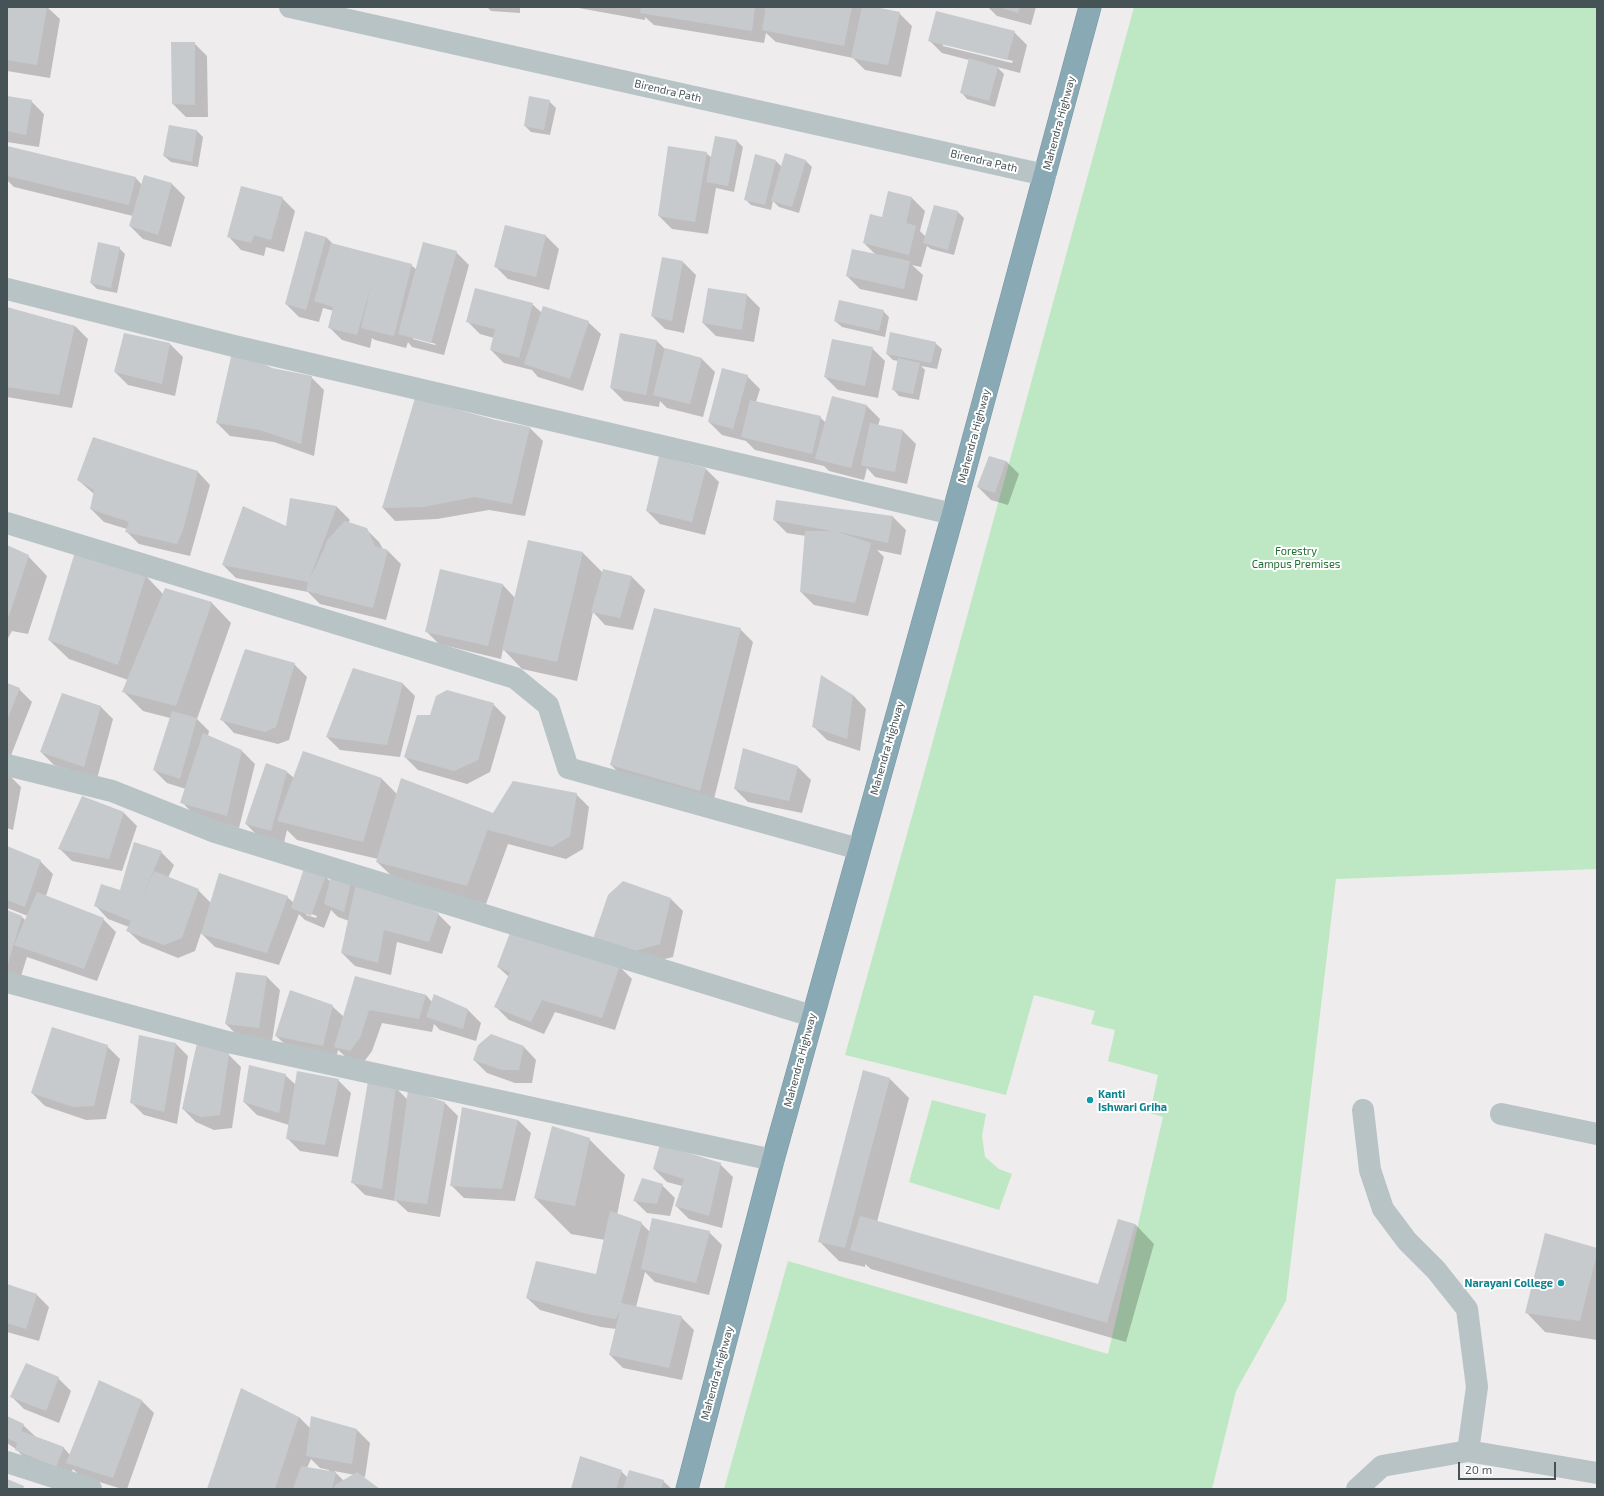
<!DOCTYPE html>
<style>
body{margin:0}
#map{position:relative;width:1604px;height:1496px;overflow:hidden;background:#eeecec;font-family:"Exo 2",sans-serif}
canvas{display:block}
.frame{position:absolute;inset:0;border:8px solid #465356;pointer-events:none}
.scale{position:absolute;left:1458px;top:1462px;width:98px;height:18px;box-sizing:border-box;border:2px solid #465356;border-top:0;padding-left:5px;font-size:12px;line-height:14px;white-space:nowrap;color:#465356;-webkit-text-stroke:3px #fff;paint-order:stroke}
</style>
<div id="map">
<canvas width="1604" height="1496"></canvas>
<div class="frame"></div>
<div class="scale">20 m</div>
</div>
<script>
const context = document.querySelector('canvas').getContext('2d');
context.lineJoin = 'round';
function fillPath(path, color) {
  context.fillStyle = color;
  context.fill(path, 'evenodd');
}
function poly(rows) {
  const path = new Path2D();
  for (const r of rows) {
    path.moveTo(r[0], r[1]);
    for (let i = 2; i < r.length; i += 2) path.lineTo(r[i], r[i + 1]);
  }
  return path;
}
function stroke(path, color, width, dash) {
  context.strokeStyle = color;
  context.lineWidth = width;
  context.lineCap = dash ? 'butt' : 'round';
  context.setLineDash(dash || []);
  context.stroke(path);
}
function drawText(font, color, halo, rows, align = 'center') {
  context.font = font + ' "Exo 2",sans-serif';
  context.lineWidth = 4;
  context.setLineDash([]);
  context.textBaseline = 'middle';
  context.strokeStyle = halo;
  context.fillStyle = color;
  for (const [text, x, y, turn = 0] of rows) {
    context.save();
    context.translate(x, y);
    context.rotate((+turn || 0) * Math.PI / 180);
    context.textAlign = isNaN(turn) ? turn : align;
    if (halo) context.strokeText(text, 0, 0);
    context.fillText(text, 0, 0);
    context.restore();
  }
}
const green = poly([
 [1134,7,1597,7,1597,869,1336,879,1286,1301,1236,1391,1212,1489,724,1489,788,1261,1108,1354,1163,1117,1150,1113,1158,1075,1108,1061,1115,1030,1091,1024,1095,1011,1034,995,1006,1095,845,1055,923,777],
 [932,1100,986,1114,982,1136,985,1157,999,1169,1012,1174,999,1210,909,1182]
]);
const shadow = poly([
 [7,7,47,7,60,19,50,78,7,71],
 [487,7,520,7,520,13,491,11],
 [573,7,764,7,767,10,767,7,870,7,899,13,912,26,901,77,865,70,853,58,776,42,766,33,764,43,654,25,645,17,645,20],
 [988,7,1036,7,1031,25,997,16],
 [1014,32,1027,45,1020,73,997,67,1004,74,995,107,967,99,961,92,969,60,942,53,929,40],
 [943,43,1013,61,1012,63,943,46],
 [194,43,207,56,208,117,186,117,173,104],
 [7,98,31,101,44,114,39,147,7,142],
 [549,101,556,108,550,135,531,132,525,126],
 [170,126,197,131,203,137,198,167,171,162,164,156],
 [716,137,737,141,743,147,734,192,716,188,708,234,672,229,659,216,706,153,712,158],
 [7,152,135,177,142,185,145,176,172,184,185,197,171,247,143,239,130,226,133,216,14,187,7,180],
 [776,161,782,167,806,161,812,167,799,213,779,207,773,201,771,210,751,205,745,199],
 [889,192,912,198,925,211,920,231,926,237,958,212,964,218,954,255,931,249,927,246,921,267,912,265,923,275,917,301,860,289,847,276,876,255,864,243,883,218],
 [282,198,295,211,284,252,266,247,264,256,241,250,229,237],
 [505,226,546,236,559,249,549,290,508,279,495,266],
 [326,237,333,244,411,265,417,270,456,252,469,265,444,355,412,347,408,342,406,348,375,340,372,338,370,348,342,340,329,327,334,311,323,308,319,322,299,317,286,304],
 [413,337,436,344,435,345,413,339],
 [119,248,125,254,117,293,97,289,91,283],
 [683,262,696,275,684,333,665,329,652,316],
 [747,295,760,308,754,342,716,336,703,323],
 [532,304,542,313,588,322,601,334,583,391,538,377,532,370,504,363,491,350,494,338,480,334,467,321],
 [7,308,75,326,88,339,72,408,7,397],
 [883,311,889,317,885,337,842,327,835,321],
 [657,341,666,350,702,359,715,372,703,417,667,408,660,401,659,407,624,401,611,388],
 [935,343,942,349,937,369,921,366,925,370,919,400,899,396,893,389,898,361,893,360,887,354],
 [170,344,183,357,175,396,128,385,115,372],
 [872,348,885,361,878,398,838,390,825,377],
 [272,369,311,377,324,390,314,456,274,442,230,436,217,423],
 [747,376,760,389,756,402,820,417,826,423,833,397,867,406,880,419,878,426,903,431,916,444,907,484,875,477,867,468,864,480,829,471,824,466,755,450,746,441,722,435,709,422],
 [496,421,530,428,543,441,525,516,489,510,437,519,395,521,383,508],
 [660,458,706,469,719,482,705,535,660,524,647,511],
 [1006,461,1019,474,1008,505,991,500,978,487],
 [198,472,210,485,190,556,139,544,126,531,127,529,104,522,91,509,94,494,78,480],
 [291,499,337,507,350,520,348,523,366,529,379,542,383,549,388,551,401,564,386,620,320,604,308,592,236,578,223,565,244,508,287,527],
 [893,517,906,530,901,555,877,550,884,557,868,616,814,605,801,592,806,536,787,533,774,520],
 [529,541,583,553,603,573,632,577,645,590,633,630,605,625,593,612,577,681,522,669,503,649,501,659,439,644,426,631,503,585,515,598],
 [7,546,28,556,47,576,28,634,12,631,7,640],
 [146,576,163,594,165,589,212,603,231,623,197,719,209,731,208,736,242,751,255,764,239,828,194,815,182,802,186,789,167,783,154,770,170,718,143,711,124,692,128,680,69,659,49,640],
 [740,629,753,642,713,803,624,778,611,765],
 [294,664,307,677,289,740,278,744,234,733,222,720],
 [402,683,415,696,400,757,340,750,327,737],
 [7,684,19,689,32,702,8,763,7,762],
 [853,695,866,709,860,751,827,740,814,727],
 [493,704,506,717,490,772,467,784,418,770,405,757,431,716],
 [100,706,113,719,97,779,54,765,41,752],
 [743,749,798,767,811,780,802,813,748,802,735,789],
 [266,764,287,772,294,778,382,779,397,794,494,814,576,794,589,807,583,849,566,859,508,844,486,904,397,881,377,862,378,859,297,840,287,830,284,843,259,837,246,824],
 [7,773,21,787,13,830,7,828],
 [83,798,124,813,137,826,122,871,72,861,59,848],
 [7,847,40,861,53,874,46,896,103,919,116,932,97,981,27,957,21,976,7,973,7,912,22,917,26,921,28,916,7,908],
 [161,852,174,865,168,878,198,890,211,903,287,897,294,903,325,876,331,882,333,873,438,914,451,927,442,954,397,942,391,975,355,966,342,953,349,921,338,917,331,910,324,928,305,920,299,914,279,965,215,947,201,933,195,951,178,958,141,943,128,931,129,927,108,919,96,906,121,891],
 [306,912,317,916,316,918,306,915],
 [670,898,683,911,673,957,648,963,607,952],
 [619,966,632,979,615,1030,555,1012,544,1034,509,1020,496,1007,509,977,498,967],
 [237,973,267,977,280,990,272,1041,239,1037,226,1024],
 [356,977,426,995,432,1002,468,1010,481,1023,476,1041,440,1030,434,1024,432,1032,382,1023,372,1051,363,1063,348,1059,338,1050,336,1058,289,1048,276,1036,332,1006,344,1017],
 [175,1043,188,1056,177,1124,144,1115,131,1102],
 [107,1046,120,1059,106,1119,86,1120,45,1106,32,1093],
 [524,1047,536,1060,532,1083,515,1083,487,1073,474,1060],
 [228,1054,241,1067,232,1128,214,1130,196,1122,183,1109],
 [864,1072,890,1079,909,1098,877,1222,1099,1286,1135,1224,1154,1244,1126,1342,871,1269,865,1264,865,1267,839,1261,819,1241],
 [285,1075,296,1085,338,1080,351,1093,338,1157,300,1151,287,1138,289,1125,257,1115,244,1102],
 [396,1088,408,1100,445,1103,458,1116,440,1217,408,1212,395,1200,395,1201,365,1195,352,1182],
 [518,1120,531,1133,515,1201,464,1198,451,1185],
 [589,1139,625,1175,617,1215,641,1223,650,1232,709,1232,722,1245,709,1295,655,1282,645,1272,636,1307,681,1317,694,1330,682,1380,623,1368,610,1355,616,1329,601,1327,540,1310,527,1298,597,1275,605,1240,571,1234,535,1198],
 [720,1164,733,1177,722,1228,689,1219,676,1206,682,1186,667,1182,654,1169],
 [662,1185,675,1198,670,1216,647,1213,634,1200],
 [1597,1249,1597,1340,1545,1332,1526,1312],
 [7,1285,36,1294,49,1307,39,1341,7,1332],
 [58,1378,71,1391,59,1423,24,1409,11,1396],
 [141,1400,154,1413,127,1489,122,1489,80,1476,73,1469,69,1479,29,1463,16,1449,7,1443,7,1417,23,1425,36,1437,63,1447,70,1455],
 [299,1417,311,1429,357,1430,370,1443,365,1477,360,1476,378,1489,208,1489],
 [311,1459,320,1468,329,1470,329,1472,307,1468],
 [334,1471,355,1475,344,1481],
 [621,1471,628,1478,663,1481,672,1489,572,1489]
]);
const building = poly([
 [7,7,47,7,37,65,7,60],
 [641,7,755,7,752,31,640,13],
 [766,7,852,7,844,46,762,30],
 [862,7,875,7,900,12,888,65,851,58],
 [999,7,1020,7,1018,13],
 [936,11,1015,31,1007,60,928,41],
 [171,42,195,42,195,105,172,104],
 [969,58,998,67,989,101,960,93],
 [7,96,32,100,26,135,7,131],
 [529,96,550,100,544,130,524,126],
 [169,125,197,130,192,162,163,156],
 [715,136,737,140,728,186,706,182],
 [7,146,136,177,129,205,7,176],
 [668,146,707,152,695,222,658,216],
 [785,153,806,160,792,207,771,201],
 [755,154,776,160,765,205,744,200],
 [144,175,172,183,158,235,129,226],
 [241,186,283,197,271,240,254,235,251,243,227,237],
 [888,191,912,197,906,223,916,226,909,255,863,243,870,214,882,217],
 [934,205,958,211,948,250,923,243],
 [505,225,546,235,536,277,494,267],
 [305,231,326,237,306,310,285,304],
 [98,242,120,247,111,288,90,283],
 [423,242,457,251,431,343,398,334],
 [331,243,412,264,394,336,361,328,372,282,357,335,328,328,333,307,314,301],
 [852,249,910,261,904,289,846,276],
 [662,257,683,261,672,321,651,316],
 [475,288,533,303,519,358,490,350,495,329,466,322],
 [708,288,747,294,742,330,702,323],
 [839,300,884,310,879,331,834,321],
 [543,306,589,321,570,379,524,364],
 [7,307,75,326,59,395,7,387],
 [890,332,936,342,931,363,886,354],
 [124,333,170,343,162,384,114,372],
 [620,333,657,340,646,395,610,388],
 [832,339,873,347,865,386,824,377],
 [233,348,272,368,312,376,301,444,260,430,216,423],
 [665,348,702,358,690,404,653,395],
 [898,358,920,363,913,394,892,390],
 [722,368,748,375,733,429,708,422],
 [832,396,867,405,851,468,815,459],
 [415,398,496,420,530,427,512,504,475,497,423,507,382,508],
 [750,400,821,416,812,454,741,437],
 [870,423,903,430,895,472,861,465],
 [93,437,198,471,183,530,177,544,125,532,129,522,90,509,94,490,77,480],
 [659,456,706,468,692,522,646,511],
 [989,456,1006,461,995,493,977,487],
 [290,498,337,506,309,580,325,547,327,540,345,521,367,528,375,546,388,550,373,608,306,591,308,582,222,565,243,506,286,526],
 [776,500,893,516,888,543,835,531,871,543,855,603,800,592,805,531,832,531,773,520],
 [528,540,583,552,557,662,502,650],
 [7,545,29,555,9,616,7,615],
 [75,552,146,575,118,665,48,640],
 [440,569,503,584,488,646,425,632],
 [603,569,632,576,620,618,591,612],
 [165,588,212,602,176,706,122,692],
 [654,608,741,628,700,791,610,765],
 [245,649,295,663,276,727,265,732,220,720],
 [353,668,403,683,387,745,326,737],
 [821,675,853,695,847,739,812,727],
 [7,683,20,688,7,720],
 [447,690,494,703,478,760,454,771,404,757,417,715,430,715,436,696],
 [62,693,101,706,84,767,40,752],
 [172,711,197,718,180,779,153,770],
 [203,733,242,750,227,816,180,803],
 [743,748,798,766,789,801,734,789],
 [303,751,382,778,363,842,277,821],
 [266,763,287,771,271,831,245,824],
 [401,778,493,813,513,781,577,793,570,836,552,847,488,830,492,818,467,886,376,862],
 [82,796,124,812,109,859,58,849],
 [134,842,162,851,140,901,154,871,199,889,182,938,164,945,126,931,131,921,94,906,101,884,120,890],
 [7,846,41,860,25,907,7,900],
 [304,868,326,875,311,916,291,908],
 [332,872,352,878,344,912,324,904],
 [219,873,288,896,267,953,201,934],
 [623,881,671,898,660,944,635,951,593,939,608,895],
 [356,883,439,913,429,942,384,930,378,963,341,953],
 [37,892,104,918,84,969,14,945],
 [7,910,22,916,8,964,7,963],
 [511,930,620,965,602,1018,542,1000,531,1022,494,1007,510,972,497,967],
 [236,972,267,976,259,1028,225,1024],
 [355,976,426,995,419,1019,369,1010,360,1038,350,1051,334,1047],
 [290,990,333,1005,323,1046,275,1036],
 [434,994,468,1009,463,1029,426,1017],
 [52,1027,108,1045,94,1106,73,1107,31,1093],
 [491,1034,524,1046,519,1070,502,1070,473,1060,478,1045],
 [139,1035,176,1043,164,1112,130,1103],
 [197,1043,229,1053,220,1115,201,1117,182,1109],
 [249,1065,286,1074,279,1113,243,1102],
 [863,1070,890,1078,845,1248,818,1242],
 [297,1071,339,1079,325,1145,286,1139],
 [368,1081,396,1087,382,1189,351,1183],
 [408,1090,445,1102,427,1204,394,1200],
 [462,1107,518,1120,502,1189,450,1186],
 [552,1126,590,1138,575,1206,534,1198],
 [660,1144,721,1163,709,1216,675,1206,684,1179,653,1169],
 [642,1178,663,1184,657,1204,633,1201],
 [610,1211,642,1222,621,1303,682,1316,669,1368,609,1355,620,1310,616,1319,587,1314,526,1298,536,1261,596,1274],
 [860,1216,1098,1284,1118,1219,1135,1224,1107,1323,850,1250],
 [652,1218,710,1231,696,1283,641,1269],
 [1545,1233,1597,1248,1597,1254,1580,1321,1525,1313],
 [7,1284,37,1294,26,1329,7,1323],
 [26,1363,59,1377,46,1411,10,1397],
 [99,1380,142,1400,113,1478,66,1463],
 [241,1388,299,1417,275,1489,207,1489],
 [7,1416,24,1424,21,1431,64,1447,56,1467,15,1450,17,1443,7,1438],
 [311,1416,357,1429,352,1464,306,1456],
 [580,1456,622,1470,616,1489,571,1489],
 [301,1466,336,1472,332,1489,293,1489],
 [629,1470,664,1480,661,1489,623,1489],
 [357,1472,380,1489,334,1489,335,1485],
 [7,1479,24,1486,23,1489,7,1489]
]);
const street = poly([
 [290,7,1045,175],
 [7,289,234,346,953,514],
 [7,523,515,678,548,705,568,768,859,849],
 [7,765,112,791,215,832,812,1016],
 [7,982,228,1042,773,1160],
 [1363,1110,1370,1170,1383,1209,1407,1241,1436,1270,1467,1309,1477,1387,1468,1451],
 [1501,1114,1597,1134],
 [7,1462,91,1489],
 [1357,1489,1382,1466,1468,1451,1597,1473]
]);
const highway = poly([
 [687,1489,773,1160,953,514,1090,7]
]);
const markers = [
 [1090,1100,4,"#0f9aa8"],
 [1561,1283,4,"#0f9aa8"]
];
const streetNames = [
 ["Birendra Path",668,91,13],
 ["Mahendra Highway",1059,123,-75],
 ["Birendra Path",984,161,13],
 ["Mahendra Highway",974,436,-75],
 ["Mahendra Highway",887,748,-74],
 ["Mahendra Highway",800,1060,-75],
 ["Mahendra Highway",717,1373,-75]
];
const parkNames = [
 ["Forestry",1296,551],
 ["Campus Premises",1296,564]
];
const cultureNames = [
 ["Kanti",1098,1094],
 ["Ishwari Griha",1098,1107],
 ["Narayani College",1553,1283,"right"]
];
fillPath(green, '#bee8c3');
fillPath(shadow, '#0003');
fillPath(building, '#c6cacd');
stroke(highway, '#7495a1', 23);
stroke(street, '#b8c3c6', 22);
stroke(highway, '#89a9b5', 22);
for (const [x, y, r, color] of markers) {
  const dot = new Path2D();
  dot.arc(x, y, r, 0, 2 * Math.PI);
  context.fillStyle = color;
  context.fill(dot);
  stroke(dot, '#fff', 1.5);
}
drawText('11px', '#465356', '#fff', streetNames);
drawText('11px', '#216e34', '#fff', parkNames);
drawText('bold 11px', '#0d838f', '#fff', cultureNames, 'left');
</script>
